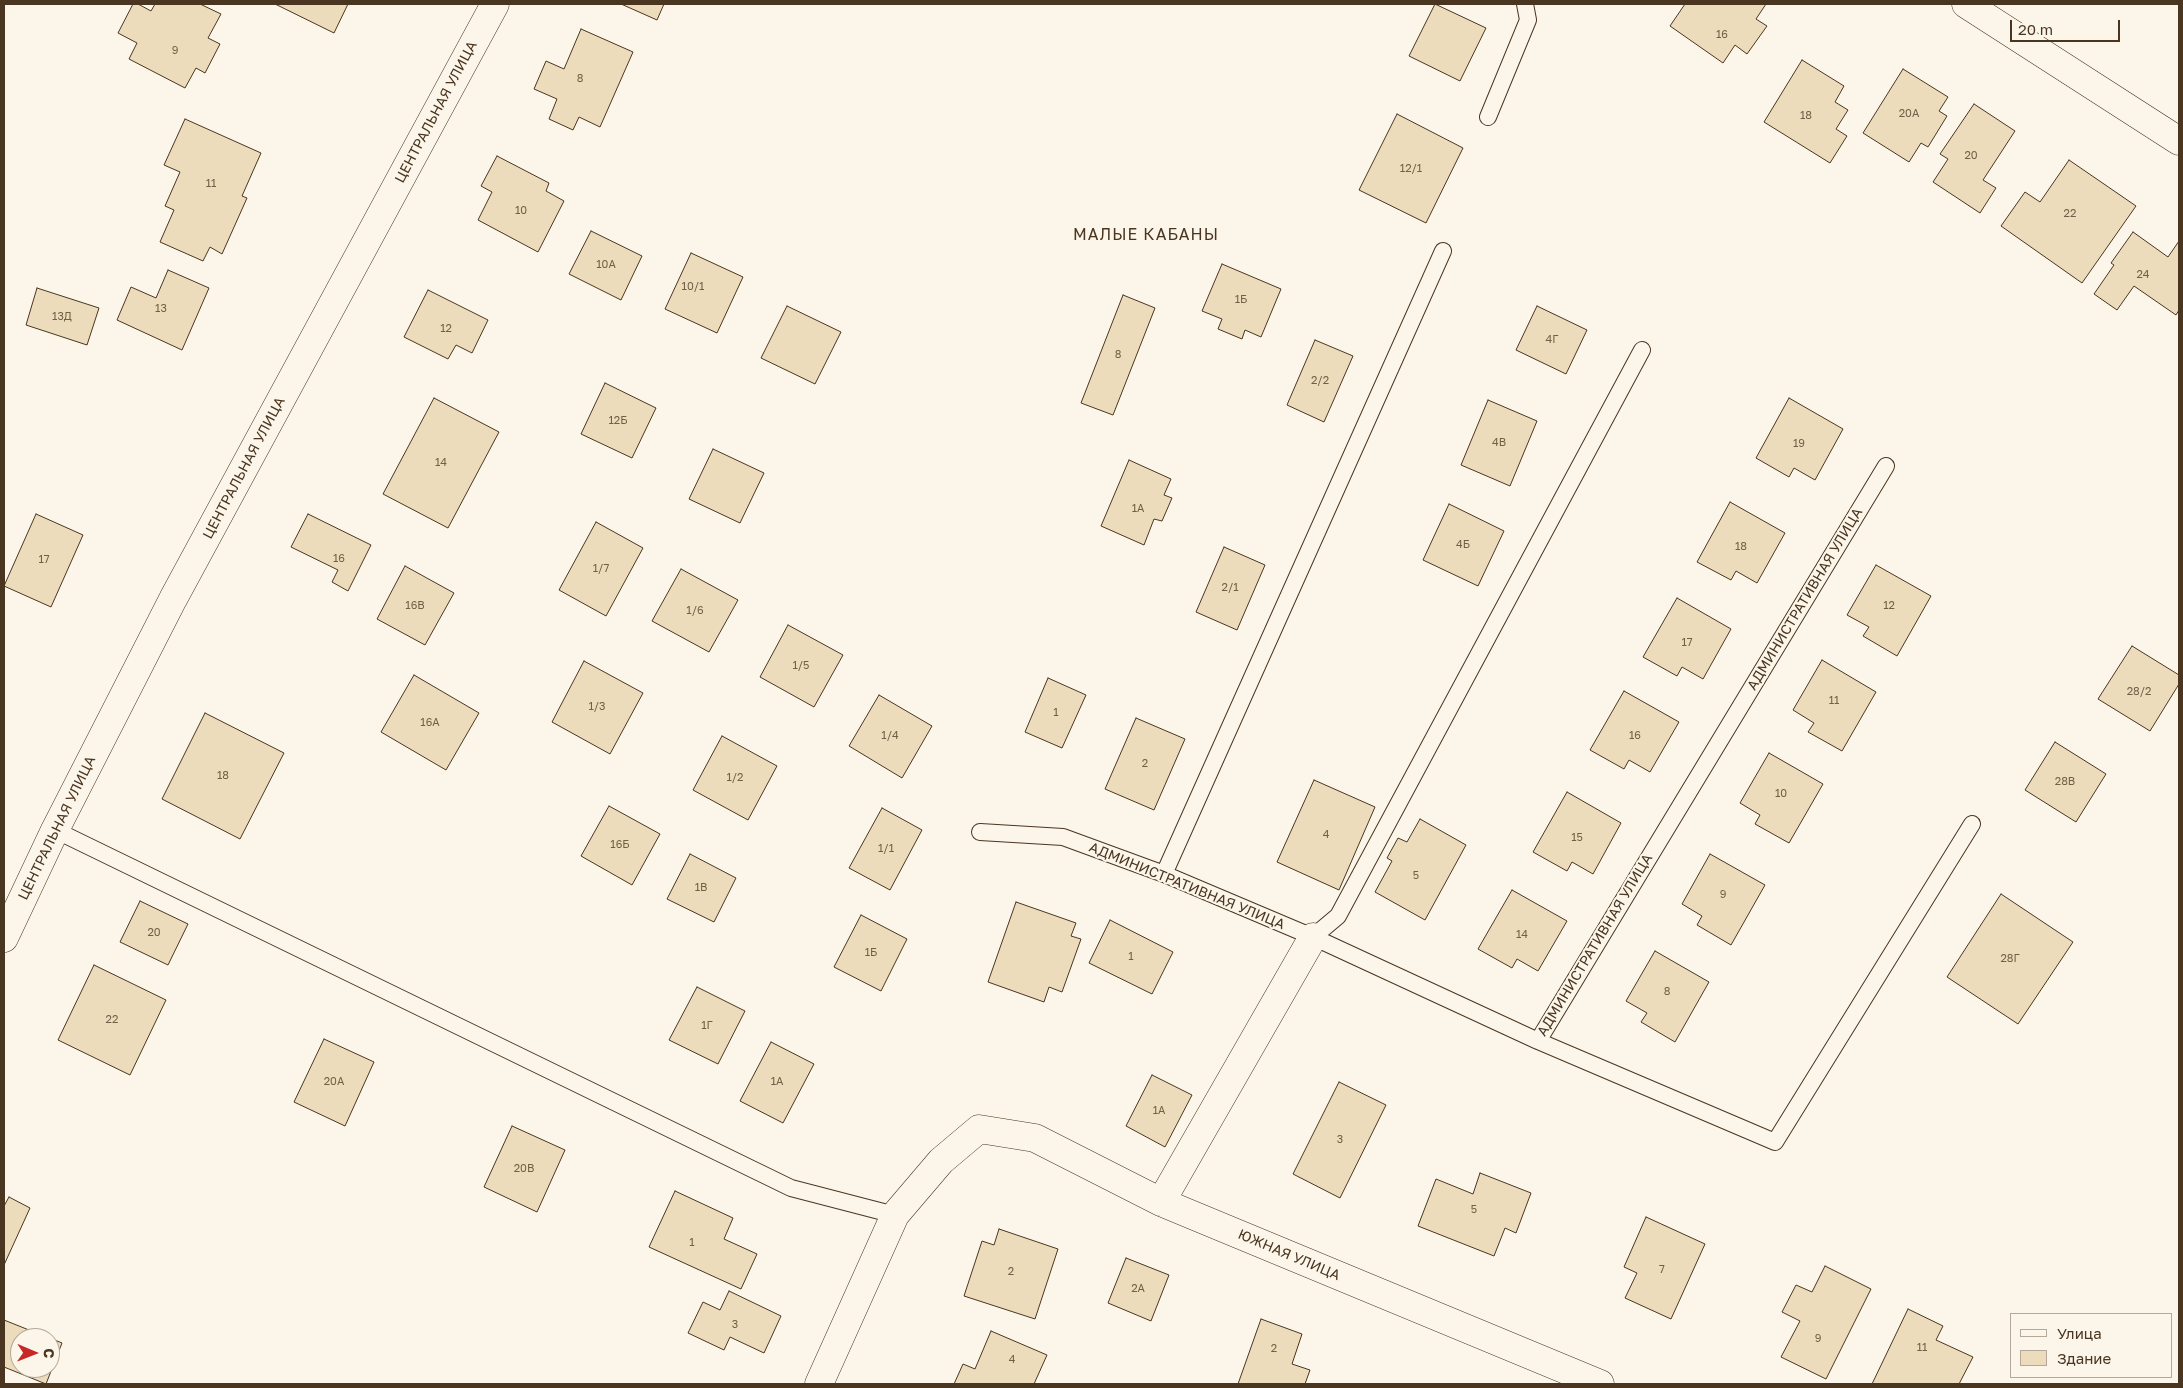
<!DOCTYPE html>
<meta charset="utf-8">
<style>
body{margin:0}
#map{position:relative;width:2183px;height:1388px;overflow:hidden;background:#fbf6e9;font-family:"Golos Text",sans-serif}
canvas{display:block}
.frame{position:absolute;inset:0;border:5px solid #4a3520;pointer-events:none}
.legend{position:absolute;left:2010px;top:1313px;width:162px;height:65px;box-sizing:border-box;background:#fbf6e9;border:1px solid #b4a999;margin:0;padding:6px 9px;list-style:none;font-size:15px;color:#4a3520}
.legend li{display:flex;align-items:center;gap:10px;height:25px}
.legend b{width:25px;border:1px solid #b4a999}
.north{position:absolute;left:10px;top:1328px;width:50px;height:50px;box-sizing:border-box;background:#fbf6e9;border:1px solid #b4a999;border-radius:50%;rotate:91deg;font-size:14px;font-weight:700;line-height:20px;text-align:center;color:#4a3520}
.north::after{content:'';display:block;margin:auto;width:18px;height:22px;background:#c62828;clip-path:polygon(50% 0,100% 100%,50% 72%,0 100%)}
.scale{position:absolute;left:2010px;top:20px;width:110px;height:22px;box-sizing:border-box;border:2px solid #4a3520;border-top:0;padding-left:6px;font-size:15px;line-height:18px;white-space:nowrap;color:#4a3520;-webkit-text-stroke:4px #fbf6e9;paint-order:stroke}
</style>
<div id="map">
<canvas width="2183" height="1388"></canvas>
<div class="frame"></div>
<ul class="legend">
<li><b style="height:6px;background:#fbf6e9"></b>Улица</li>
<li><b style="height:14px;background:#ecdcbc"></b>Здание</li>
</ul>
<div class="north">С</div>
<div class="scale">20 m</div>
</div>
<script>
const context = document.querySelector('canvas').getContext('2d');
context.lineJoin = 'round';
function fillPath(path, color) {
  context.fillStyle = color;
  context.fill(path, 'evenodd');
}
function poly(rows) {
  const path = new Path2D();
  for (const r of rows) {
    path.moveTo(r[0], r[1]);
    for (let i = 2; i < r.length; i += 2) path.lineTo(r[i], r[i + 1]);
  }
  return path;
}
function stroke(path, color, width, dash) {
  context.strokeStyle = color;
  context.lineWidth = width;
  context.lineCap = dash ? 'butt' : 'round';
  context.setLineDash(dash || []);
  context.stroke(path);
}
function drawText(font, color, halo, rows, align = 'center') {
  context.font = font + ' "Golos Text",sans-serif';
  context.lineWidth = 4;
  context.setLineDash([]);
  context.textBaseline = 'middle';
  context.strokeStyle = halo;
  context.fillStyle = color;
  for (const [text, x, y, turn = 0] of rows) {
    context.save();
    context.translate(x, y);
    context.rotate((+turn || 0) * Math.PI / 180);
    context.textAlign = isNaN(turn) ? turn : align;
    if (halo) context.strokeText(text, 0, 0);
    context.fillText(text, 0, 0);
    context.restore();
  }
}
const building = poly([
 [133,4,138,4,151,11,155,4,200,4,221,14,208,38,220,44,205,73,196,68,185,88,129,59,137,43,118,33,133,4],
 [275,4,348,4,334,33,275,4],
 [621,4,664,4,657,20,621,4],
 [1435,4,1486,28,1460,81,1409,56,1435,4],
 [1685,4,1766,4,1756,19,1767,26,1747,54,1735,45,1723,63,1670,26,1685,4],
 [581,29,633,52,600,127,579,117,573,130,549,119,557,99,534,89,546,61,564,69,581,29],
 [1802,60,1844,86,1835,102,1848,110,1836,129,1847,136,1830,163,1764,122,1802,60],
 [1903,69,1948,97,1939,111,1947,116,1928,147,1921,143,1909,162,1863,133,1903,69],
 [1974,104,2015,131,1983,180,1996,188,1980,213,1933,182,1948,159,1940,154,1974,104],
 [1397,114,1463,148,1426,223,1359,190,1397,114],
 [185,119,261,153,242,196,247,198,222,254,210,247,203,261,160,242,174,210,165,206,180,172,164,165,185,119],
 [497,156,549,183,546,191,564,201,538,252,478,220,492,192,481,186,497,156],
 [2069,160,2136,206,2082,283,2001,226,2025,192,2040,202,2069,160],
 [591,231,642,256,621,300,569,274,591,231],
 [2133,232,2168,257,2179,241,2179,310,2176,315,2134,286,2117,310,2094,294,2114,265,2111,263,2133,232],
 [691,253,743,277,717,333,665,309,691,253],
 [1222,264,1281,289,1261,337,1245,330,1242,339,1218,329,1222,319,1202,311,1222,264],
 [168,270,209,288,182,350,117,320,131,287,156,298,168,270],
 [37,288,99,308,87,345,26,325,37,288],
 [428,290,488,320,472,353,456,345,448,359,404,337,428,290],
 [1123,295,1155,308,1113,415,1081,403,1123,295],
 [787,306,841,332,815,384,761,358,787,306],
 [1537,306,1587,330,1566,374,1516,350,1537,306],
 [1315,340,1353,356,1324,422,1287,405,1315,340],
 [605,383,656,408,632,458,581,434,605,383],
 [434,398,499,432,448,528,383,494,434,398],
 [1789,398,1843,429,1815,480,1794,468,1789,477,1756,458,1789,398],
 [1488,400,1537,421,1510,486,1461,465,1488,400],
 [713,449,764,473,740,523,689,499,713,449],
 [1129,460,1171,479,1164,495,1172,498,1162,521,1154,519,1144,545,1101,526,1129,460],
 [1730,502,1785,533,1757,583,1736,571,1731,580,1697,562,1730,502],
 [1449,504,1504,531,1478,586,1423,560,1449,504],
 [36,514,83,535,51,607,4,586,36,514],
 [308,514,371,545,348,591,332,582,338,570,291,547,308,514],
 [596,522,643,548,606,616,559,590,596,522],
 [1224,547,1265,565,1237,630,1196,612,1224,547],
 [1876,565,1931,596,1897,656,1863,636,1869,627,1847,615,1876,565],
 [405,566,454,593,425,645,377,619,405,566],
 [681,569,738,600,709,652,652,621,681,569],
 [1677,598,1731,629,1703,679,1682,667,1677,676,1643,657,1677,598],
 [788,625,843,655,814,707,760,677,788,625],
 [2132,646,2179,675,2179,684,2150,731,2098,699,2132,646],
 [1822,660,1876,692,1842,751,1808,732,1814,723,1793,710,1822,660],
 [584,661,643,693,610,754,552,722,584,661],
 [414,675,479,713,446,770,381,732,414,675],
 [1048,678,1086,695,1062,748,1025,732,1048,678],
 [1624,691,1679,722,1650,772,1629,760,1624,769,1590,750,1624,691],
 [879,695,932,726,902,778,849,746,879,695],
 [205,713,284,753,240,839,162,799,205,713],
 [1136,718,1185,739,1154,810,1105,789,1136,718],
 [722,736,777,766,748,820,693,790,722,736],
 [2055,742,2106,774,2076,822,2025,790,2055,742],
 [1769,753,1823,784,1789,843,1755,824,1760,815,1740,803,1769,753],
 [1314,780,1375,807,1339,890,1277,862,1314,780],
 [1567,792,1621,823,1593,874,1572,862,1567,871,1533,852,1567,792],
 [609,806,660,834,632,885,581,856,609,806],
 [882,808,922,830,890,890,849,868,882,808],
 [1420,819,1466,845,1425,920,1375,892,1392,861,1387,858,1398,838,1407,842,1420,819],
 [690,854,736,878,714,922,667,899,690,854],
 [1710,854,1765,885,1731,945,1697,925,1702,916,1682,904,1710,854],
 [1512,890,1567,921,1538,971,1517,959,1512,968,1478,949,1512,890],
 [2001,894,2073,942,2018,1024,1947,977,2001,894],
 [140,901,188,924,168,965,120,942,140,901],
 [1016,902,1076,923,1071,936,1081,939,1062,992,1049,987,1044,1002,988,982,1016,902],
 [861,915,907,939,881,991,834,967,861,915],
 [1110,920,1173,952,1152,994,1089,963,1110,920],
 [1655,951,1709,982,1675,1042,1641,1022,1647,1013,1626,1001,1655,951],
 [94,965,166,1000,130,1075,58,1040,94,965],
 [697,987,745,1011,718,1064,669,1040,697,987],
 [324,1039,374,1062,345,1126,294,1102,324,1039],
 [771,1042,814,1064,783,1123,740,1101,771,1042],
 [1152,1075,1192,1095,1165,1147,1126,1126,1152,1075],
 [1339,1082,1386,1105,1340,1198,1293,1174,1339,1082],
 [512,1126,565,1150,537,1212,484,1187,512,1126],
 [1480,1173,1531,1193,1516,1233,1505,1228,1494,1256,1418,1226,1436,1179,1473,1194,1480,1173],
 [675,1191,733,1218,724,1239,757,1254,741,1289,649,1247,675,1191],
 [9,1197,30,1208,4,1265,4,1206,9,1197],
 [1646,1217,1705,1244,1671,1319,1625,1298,1637,1273,1624,1267,1646,1217],
 [999,1229,1058,1249,1035,1319,964,1296,982,1241,994,1245,999,1229],
 [1126,1258,1169,1275,1151,1321,1108,1303,1126,1258],
 [1825,1266,1871,1289,1826,1379,1781,1357,1800,1321,1782,1312,1796,1285,1812,1292,1825,1266],
 [729,1291,781,1316,764,1353,730,1337,724,1350,688,1333,703,1302,720,1310,729,1291],
 [1908,1309,1943,1326,1936,1340,1973,1357,1959,1384,1872,1384,1908,1309],
 [1261,1319,1302,1334,1292,1364,1310,1370,1305,1384,1238,1384,1261,1319],
 [4,1320,49,1338,20,1338,20,1368,50,1368,50,1338,62,1343,46,1384,4,1367,4,1320],
 [991,1331,1047,1355,1034,1384,954,1384,963,1364,975,1369,991,1331]
]);
const service = poly([
 [1488,117,1528,20,1525,4],
 [55,830,791,1188,895,1215],
 [980,832,1063,837,1164,874,1313,937,1538,1041,1886,466],
 [1164,874,1443,251],
 [1313,937,1338,916,1642,350],
 [1538,1041,1775,1142,1972,824]
]);
const minor = poly([
 [1966,4,2179,141],
 [4,938,55,830,173,599,495,4],
 [1161,1202,1313,937],
 [819,1384,895,1215,941,1161,979,1129,1035,1138,1161,1202,1600,1384]
]);
const numberNames = [
 ["16",1722,35],
 ["9",175,51],
 ["8",580,79],
 ["20А",1909,114],
 ["18",1806,116],
 ["20",1971,156],
 ["12/1",1411,169],
 ["11",211,184],
 ["10",521,211],
 ["22",2070,214],
 ["10А",606,265],
 ["24",2143,275],
 ["10/1",693,287],
 ["1Б",1241,300],
 ["13",161,309],
 ["13Д",62,317],
 ["12",446,329],
 ["4Г",1552,340],
 ["8",1118,355],
 ["2/2",1320,381],
 ["12Б",618,421],
 ["4В",1499,443],
 ["19",1799,444],
 ["14",441,463],
 ["1А",1138,509],
 ["4Б",1463,545],
 ["18",1741,547],
 ["16",339,559],
 ["17",44,560],
 ["1/7",601,569],
 ["2/1",1230,588],
 ["16В",415,606],
 ["12",1889,606],
 ["1/6",695,611],
 ["17",1687,643],
 ["1/5",801,666],
 ["28/2",2139,692],
 ["11",1834,701],
 ["1/3",597,707],
 ["1",1056,713],
 ["16А",430,723],
 ["1/4",890,736],
 ["16",1635,736],
 ["2",1145,764],
 ["18",223,776],
 ["1/2",735,778],
 ["28В",2065,782],
 ["10",1781,794],
 ["4",1326,835],
 ["15",1577,838],
 ["16Б",620,845],
 ["1/1",886,849],
 ["5",1416,876],
 ["1В",701,888],
 ["9",1723,895],
 ["20",154,933],
 ["14",1522,935],
 ["1Б",871,953],
 ["1",1131,957],
 ["28Г",2010,959],
 ["8",1667,992],
 ["22",112,1020],
 ["1Г",707,1026],
 ["20А",334,1082],
 ["1А",777,1082],
 ["1А",1159,1111],
 ["3",1340,1140],
 ["20В",524,1169],
 ["5",1474,1210],
 ["1",692,1243],
 ["7",1662,1270],
 ["2",1011,1272],
 ["2А",1138,1289],
 ["3",735,1325],
 ["9",1818,1339],
 ["11",1922,1348],
 ["2",1274,1349],
 ["4",1012,1360]
];
const streetNames = [
 ["ЦЕНТРАЛЬНАЯ УЛИЦА",436,112,-62],
 ["ЦЕНТРАЛЬНАЯ УЛИЦА",244,468,-62],
 ["АДМИНИСТРАТИВНАЯ УЛИЦА",1805,599,-59],
 ["ЦЕНТРАЛЬНАЯ УЛИЦА",57,828,-64],
 ["АДМИНИСТРАТИВНАЯ УЛИЦА",1187,886,22],
 ["АДМИНИСТРАТИВНАЯ УЛИЦА",1595,945,-59],
 ["ЮЖНАЯ УЛИЦА",1289,1255,23]
];
const quarterNames = [
 ["МАЛЫЕ КАБАНЫ",1146,235]
];
fillPath(building, '#ecdcbc');
stroke(building, '#4a3520', 1);
stroke(service, '#4a3520', 18);
stroke(minor, '#4a3520', 29);
stroke(service, '#fbf6e9', 16);
stroke(minor, '#fbf6e9', 28);
drawText('11px', '#725f47', null, numberNames);
drawText('14px', '#4a3520', '#fbf6e9', streetNames);
context.letterSpacing = '1px';
drawText('16px', '#4a3520', '#fbf6e9', quarterNames);
context.letterSpacing = '0px';
</script>
